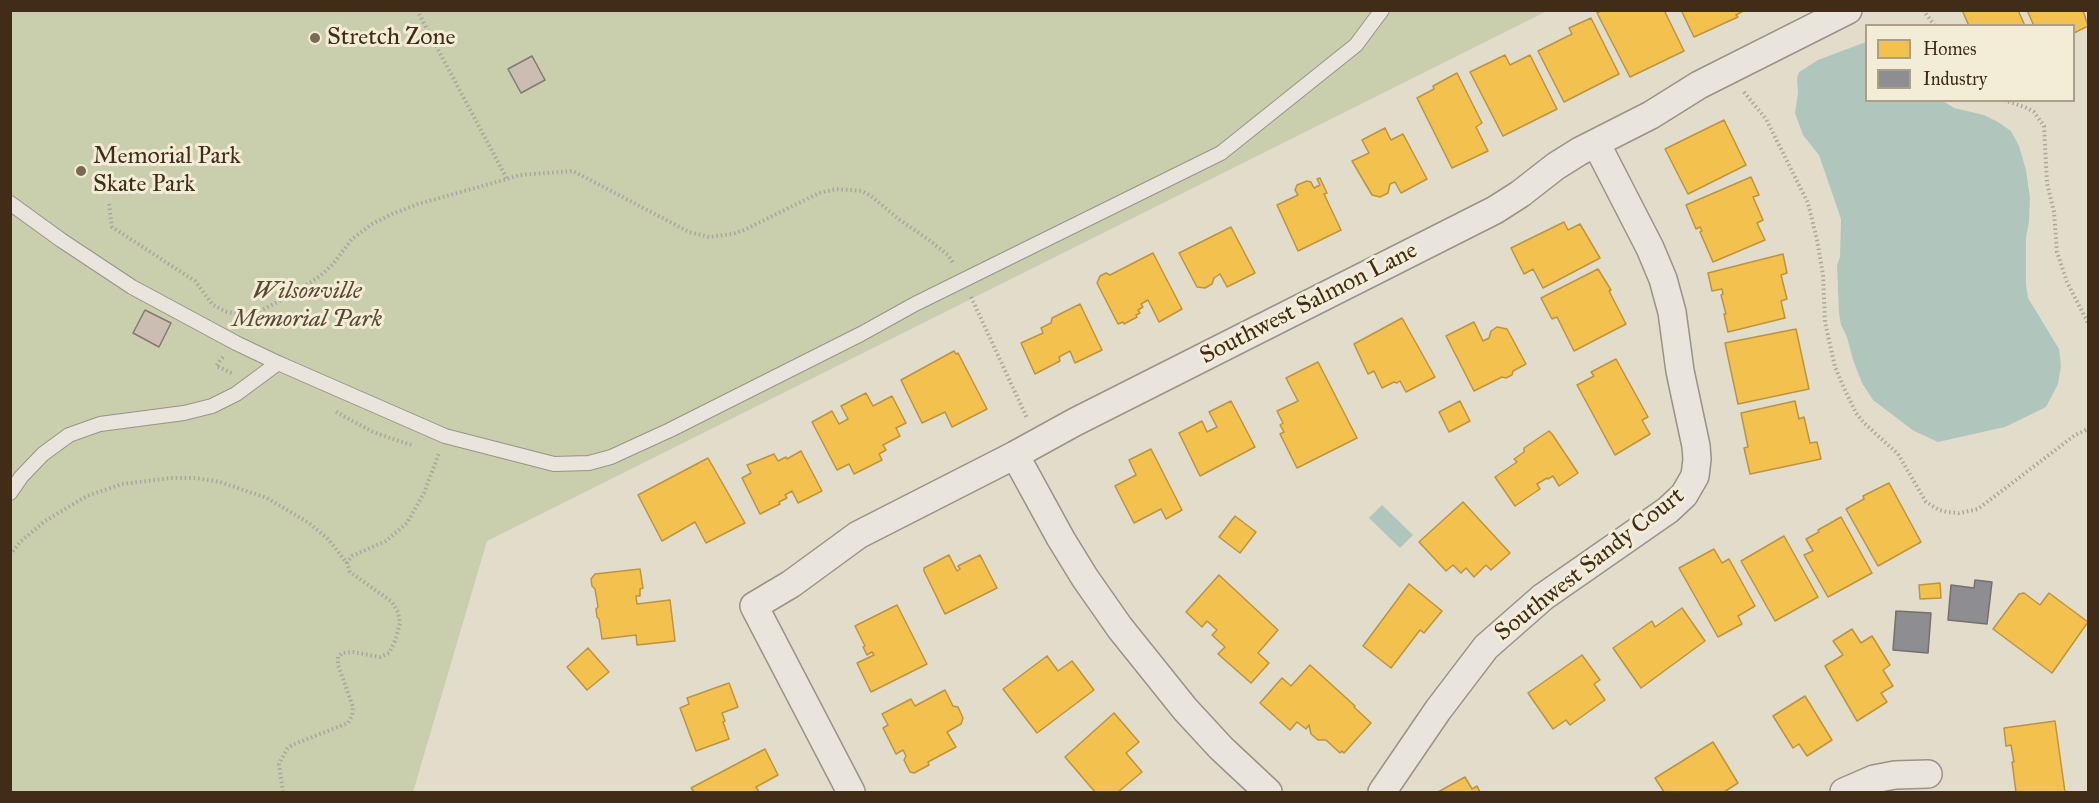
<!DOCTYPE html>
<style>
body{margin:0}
#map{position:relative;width:2099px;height:803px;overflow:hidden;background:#e2dcca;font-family:"IM FELL Great Primer",serif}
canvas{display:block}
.frame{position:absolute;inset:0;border:12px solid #412c18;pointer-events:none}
.legend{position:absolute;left:1865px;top:24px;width:210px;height:78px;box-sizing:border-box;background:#f3ecd6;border:2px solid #ac9f8a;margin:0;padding:8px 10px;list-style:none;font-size:18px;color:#412c18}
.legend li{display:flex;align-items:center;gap:12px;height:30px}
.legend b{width:30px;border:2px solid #ac9f8a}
</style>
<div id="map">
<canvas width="2099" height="803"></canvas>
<div class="frame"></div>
<ul class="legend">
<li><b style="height:16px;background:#f2c14e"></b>Homes</li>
<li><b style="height:16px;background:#8d8d92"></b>Industry</li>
</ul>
</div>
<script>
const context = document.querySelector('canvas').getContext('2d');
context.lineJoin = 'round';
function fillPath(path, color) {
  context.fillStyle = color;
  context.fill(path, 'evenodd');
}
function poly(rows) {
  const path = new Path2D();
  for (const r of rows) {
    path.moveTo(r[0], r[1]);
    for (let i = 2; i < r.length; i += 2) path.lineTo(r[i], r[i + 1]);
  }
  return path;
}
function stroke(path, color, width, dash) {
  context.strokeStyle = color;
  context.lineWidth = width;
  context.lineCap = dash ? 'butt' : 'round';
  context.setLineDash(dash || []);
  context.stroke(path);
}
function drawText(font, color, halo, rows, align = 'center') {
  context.font = font + ' "IM FELL Great Primer",serif';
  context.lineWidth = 6;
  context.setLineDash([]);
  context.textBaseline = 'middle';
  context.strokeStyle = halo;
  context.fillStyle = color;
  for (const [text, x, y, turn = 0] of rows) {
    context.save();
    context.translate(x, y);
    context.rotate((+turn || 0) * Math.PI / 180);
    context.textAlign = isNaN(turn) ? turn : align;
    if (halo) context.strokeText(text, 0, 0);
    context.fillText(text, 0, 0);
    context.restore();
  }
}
const green = poly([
 [10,11,1547,11,487,541,413,792,11,792]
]);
const water = poly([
 [1866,42,1866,100,1943,101,1954,108,1984,115,1998,122,2011,131,2019,146,2026,170,2030,198,2029,222,2026,237,2026,284,2028,298,2059,349,2061,366,2058,384,2046,407,2005,427,1938,442,1914,431,1873,400,1862,383,1853,360,1847,337,1841,325,1839,313,1837,265,1840,257,1841,219,1819,155,1803,135,1795,113,1798,93,1797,78,1799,72,1818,60],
 [1382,505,1413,535,1400,548,1369,518]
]);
const homes = poly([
 [1602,10,1664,10,1684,51,1630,77,1597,13,1602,10],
 [1681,10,1745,10,1736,15,1738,17,1694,37,1681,10],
 [1962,10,2018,10,2025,26,1969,26,1962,10],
 [2027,10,2083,10,2088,26,2074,33,2074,26,2034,26,2027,10],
 [1591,18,1619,74,1564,102,1538,51,1572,34,1569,28,1591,18],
 [1505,55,1510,65,1530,55,1557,109,1503,136,1470,72,1505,55],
 [1457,73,1482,123,1476,127,1488,151,1452,168,1417,98,1434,89,1433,86,1457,73],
 [1724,120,1746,165,1688,194,1665,149,1724,120],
 [1385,128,1391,140,1403,134,1427,179,1401,193,1395,182,1390,184,1388,193,1380,197,1372,195,1352,161,1369,153,1362,140,1385,128],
 [1751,177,1759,195,1753,197,1763,220,1757,223,1765,240,1713,262,1700,232,1702,231,1700,227,1696,229,1686,205,1751,177],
 [1320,178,1327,193,1324,194,1341,230,1298,251,1277,205,1298,195,1295,190,1297,185,1307,181,1311,182,1314,188,1320,185,1317,179,1320,178],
 [1564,222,1568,230,1580,224,1600,258,1543,288,1533,269,1524,274,1511,248,1564,222],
 [1231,227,1255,273,1227,287,1220,274,1214,278,1212,284,1205,288,1197,287,1179,253,1231,227],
 [1153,253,1182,309,1159,322,1148,300,1141,304,1143,307,1138,310,1140,313,1136,315,1137,317,1124,324,1123,322,1118,324,1097,283,1100,276,1106,273,1110,275,1153,253],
 [1783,254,1787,273,1781,275,1787,299,1781,301,1785,318,1728,332,1724,314,1726,314,1721,295,1723,294,1722,289,1712,291,1708,273,1783,254],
 [1598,269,1611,290,1609,291,1626,324,1574,351,1557,317,1552,319,1541,298,1598,269],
 [1080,304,1102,350,1075,363,1070,351,1059,357,1060,361,1035,374,1021,343,1043,333,1041,328,1051,323,1052,318,1080,304],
 [1402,318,1435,377,1406,392,1400,381,1397,383,1394,382,1382,388,1374,371,1368,374,1354,344,1402,318],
 [1474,322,1483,341,1489,338,1491,331,1497,327,1507,329,1526,364,1513,371,1512,375,1506,378,1502,377,1474,391,1446,336,1474,322],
 [1796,329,1809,389,1738,404,1725,343,1796,329],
 [954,351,956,354,958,353,987,409,952,427,945,412,922,423,901,380,954,351],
 [1616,359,1648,417,1642,420,1650,434,1615,455,1577,385,1594,376,1591,372,1616,359],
 [1318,362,1357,438,1297,468,1280,434,1284,432,1280,425,1283,423,1277,411,1298,401,1286,378,1318,362],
 [866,393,873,406,892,396,906,423,896,428,900,436,883,445,886,450,879,454,882,460,854,474,849,464,837,470,812,422,832,411,839,424,848,419,841,406,866,393],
 [1231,401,1255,447,1200,476,1179,433,1202,421,1207,432,1217,427,1209,412,1231,401],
 [1460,401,1470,421,1449,432,1439,412,1460,401],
 [1795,401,1799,419,1804,417,1810,443,1817,442,1821,459,1750,474,1744,448,1748,447,1741,413,1795,401],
 [1549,431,1552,434,1578,473,1559,486,1553,476,1548,479,1547,478,1537,484,1540,489,1515,506,1495,477,1517,462,1514,459,1524,452,1524,448,1549,431],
 [1151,449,1182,510,1166,519,1161,509,1134,523,1115,486,1136,475,1129,460,1151,449],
 [801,451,822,491,798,503,792,491,785,495,787,498,779,502,780,504,760,514,742,478,751,473,747,465,774,454,778,461,786,457,787,459,801,451],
 [708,458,745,523,706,543,695,522,662,541,638,495,708,458],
 [1889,483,1921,542,1878,566,1846,509,1864,499,1863,496,1889,483],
 [1463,502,1510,553,1491,570,1486,565,1474,577,1466,568,1461,573,1453,565,1446,571,1419,542,1463,502],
 [1235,516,1256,532,1240,553,1219,537,1235,516],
 [1841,517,1872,573,1828,597,1804,555,1813,551,1806,539,1819,532,1818,530,1841,517],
 [1784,536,1818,597,1775,621,1741,561,1784,536],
 [1714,549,1722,563,1729,559,1755,606,1738,616,1742,624,1718,637,1679,568,1714,549],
 [949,555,957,571,960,569,958,566,980,555,997,588,945,614,924,571,924,568,949,555],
 [640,569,643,588,640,589,640,596,636,596,637,604,670,600,675,641,637,645,636,635,602,639,599,619,597,617,596,609,598,607,595,589,592,586,591,579,595,574,640,569],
 [1219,575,1278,630,1258,653,1269,663,1251,683,1218,654,1225,647,1212,635,1217,630,1207,621,1202,627,1186,612,1219,575],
 [1940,583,1941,598,1920,599,1919,585,1940,583],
 [1409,584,1442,611,1424,633,1420,630,1391,668,1363,646,1409,584],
 [2024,593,2040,605,2049,593,2088,622,2052,673,1993,629,2019,594,2024,593],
 [897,605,927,664,871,692,857,663,874,655,872,652,867,655,863,647,865,646,855,626,897,605],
 [1682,608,1705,641,1641,688,1613,648,1652,621,1655,627,1682,608],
 [1852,629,1861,643,1872,636,1890,665,1883,670,1893,686,1881,693,1887,702,1857,721,1825,666,1843,655,1833,641,1852,629],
 [588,648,609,672,587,690,567,667,588,648],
 [1582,655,1600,680,1594,684,1605,700,1570,725,1566,720,1553,729,1528,693,1582,655],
 [1047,656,1058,671,1072,661,1094,690,1037,733,1003,689,1047,656],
 [1310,665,1355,706,1354,707,1371,723,1344,753,1342,751,1340,753,1326,740,1318,740,1311,734,1309,725,1306,729,1297,722,1290,730,1260,703,1282,678,1291,686,1310,665],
 [729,683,738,707,722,713,725,721,723,722,729,739,696,751,680,708,689,704,687,698,729,683],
 [945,690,953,706,958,707,963,718,961,724,947,732,956,747,928,762,929,765,914,773,910,772,904,760,906,756,903,750,896,754,883,728,888,725,882,714,911,699,915,706,945,690],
 [1805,696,1832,740,1807,756,1799,744,1793,748,1773,716,1805,696],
 [1114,713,1139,742,1126,753,1142,772,1118,792,1095,792,1065,757,1114,713],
 [2055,721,2065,792,2016,792,2012,762,2014,762,2011,745,2006,746,2004,728,2055,721],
 [1713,742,1738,783,1724,792,1664,792,1655,778,1713,742],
 [765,749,778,775,756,787,759,792,694,792,691,788,765,749],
 [1465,777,1472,789,1477,786,1480,792,1438,792,1465,777]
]);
const industry = poly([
 [1975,580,1992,582,1987,624,1948,620,1951,585,1974,588,1975,580],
 [1896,611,1931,613,1928,653,1893,650,1896,611]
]);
const building = poly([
 [532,56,545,80,521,93,508,69,532,56],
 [145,310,171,323,159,347,133,333,145,310]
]);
const path = poly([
 [417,10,507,179],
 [1923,10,1935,26],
 [1744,92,1766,119,1808,203,1817,240,1823,275,1825,322,1835,367,1844,388,1856,413,1864,423,1898,454,1926,502,1939,510,1947,512,1959,513,1978,509,2075,435,2088,429],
 [2004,100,2027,108,2034,112,2044,126,2047,183,2054,212,2057,252,2067,282,2088,323],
 [109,204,112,227,195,281,213,305,227,312,250,316],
 [971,297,1027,418],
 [243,326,250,316,291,295,320,276,333,264,352,239,372,224,392,214,418,204,507,179,520,175,573,171,689,232,709,237,732,234,744,230,819,193,836,189,862,191,871,196,900,220,929,240,948,255,953,263],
 [223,357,216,366,232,373],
 [336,412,373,432,411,445],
 [10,555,20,542,45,521,87,496,122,484,171,478,196,478,220,482,267,498,309,523,328,539,347,563],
 [283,792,279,764,287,749,292,745,348,723,352,716,353,707,338,665,338,657,342,653,353,652,380,657,389,653,395,641,400,623,398,612,392,602,350,572,347,563,352,556,386,541,407,523,424,493,439,453]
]);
const lane = poly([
 [10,203,61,240,132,287,236,343,278,363,445,436,554,464,589,463,611,457,670,430,861,334,915,304,1221,153,1356,45,1382,10],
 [10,493,21,477,43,454,69,435,100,424,184,413,212,406,236,394,278,363]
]);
const street = poly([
 [1015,455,1061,539,1085,578,1120,628,1185,709,1221,748,1268,792],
 [851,792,754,606,791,584,858,535,1015,455,1075,422,1495,210,1520,194,1556,166,1580,151,1651,115,1699,85,1848,10],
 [1382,792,1438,710,1486,647,1543,597,1668,510,1684,495,1695,476,1697,459,1696,446,1680,371,1672,312,1663,279,1650,248,1596,143],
 [1844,792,1874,779,1895,775,1928,774]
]);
const markers = [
 [315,38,6,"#796a56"],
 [81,171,6,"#796a56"]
];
const poiNames = [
 ["Stretch Zone",327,38],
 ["Memorial Park",93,157],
 ["Skate Park",93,185]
];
const parkNames = [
 ["Wilsonville",307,292],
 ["Memorial Park",307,320]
];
const streetNames = [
 ["Southwest Salmon Lane",1309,304,-27],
 ["Southwest Sandy Court",1590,565,-38]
];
fillPath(green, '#c9cead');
fillPath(water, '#b0c6bc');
fillPath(homes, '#f2c14e');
stroke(homes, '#bd943e', 1.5);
fillPath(industry, '#8d8d92');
stroke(industry, '#76706d', 1.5);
fillPath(building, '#cbbdb1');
stroke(building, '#827b6f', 1.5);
stroke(lane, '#999387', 16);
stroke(street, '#999387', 30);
stroke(path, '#aba69d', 4, [1.5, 3]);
stroke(lane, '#e9e5dc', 14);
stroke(street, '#e9e5dc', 27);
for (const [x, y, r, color] of markers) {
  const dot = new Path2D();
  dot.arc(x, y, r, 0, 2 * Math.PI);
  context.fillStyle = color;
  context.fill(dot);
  stroke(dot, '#f3ecd6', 2);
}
drawText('24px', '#412c18', '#f3ecd6', poiNames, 'left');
drawText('italic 24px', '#584a31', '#f3ecd6', parkNames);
drawText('24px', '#412c18', '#f3ecd6', streetNames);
</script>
